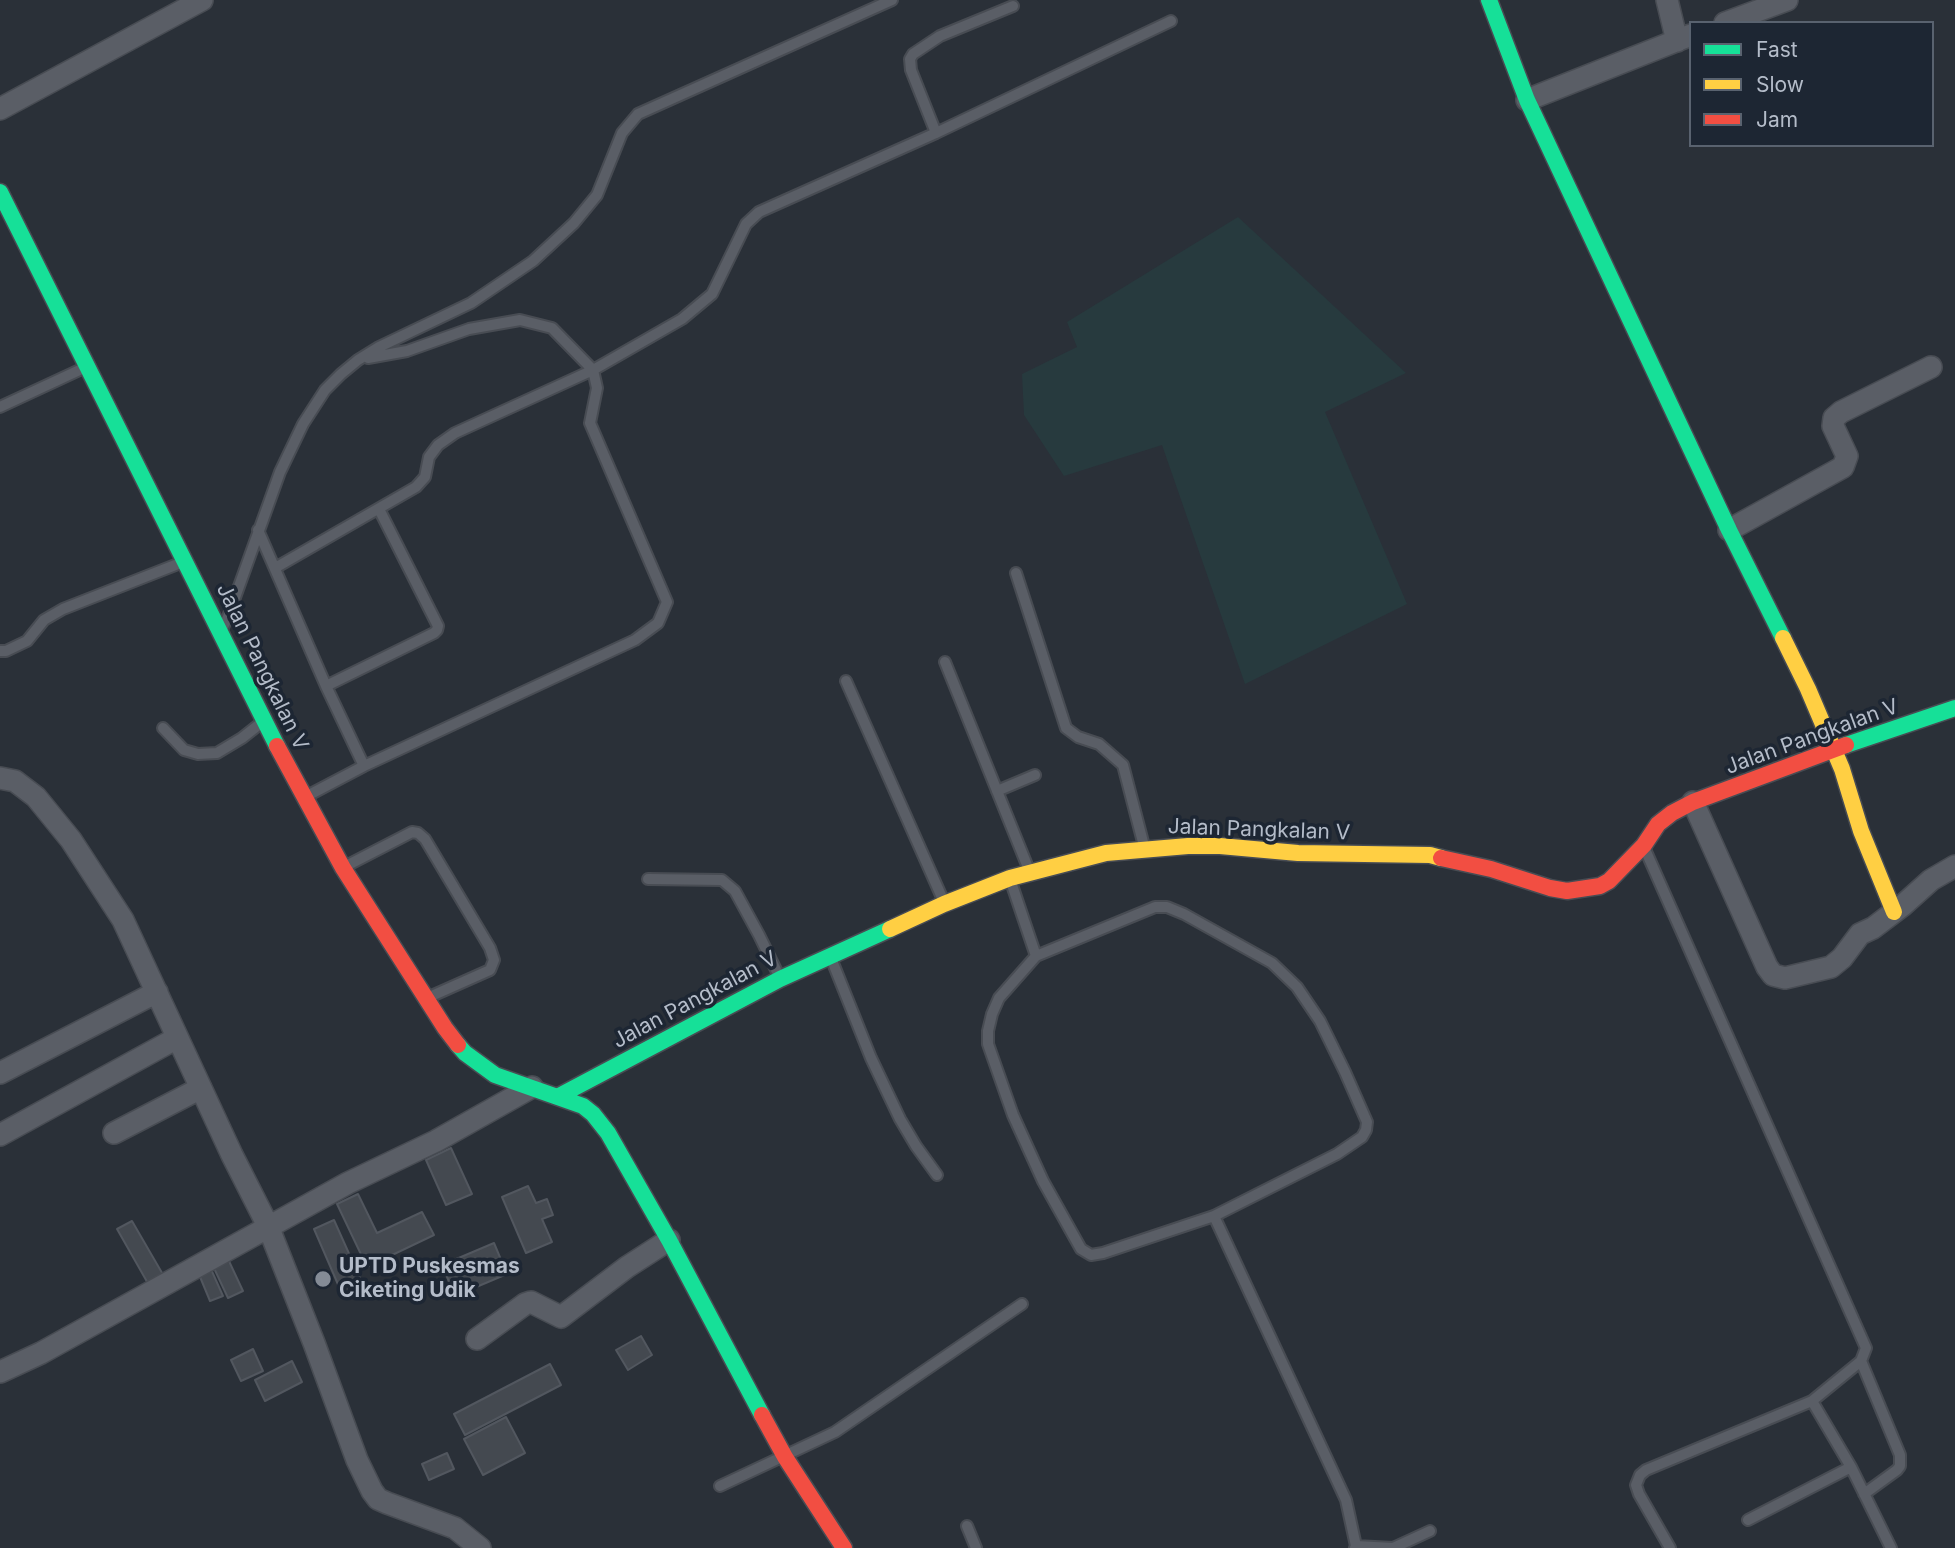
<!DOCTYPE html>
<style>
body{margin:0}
#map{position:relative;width:1955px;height:1548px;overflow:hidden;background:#2a3038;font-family:Inter,sans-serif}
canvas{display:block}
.legend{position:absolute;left:1689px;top:21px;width:245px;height:126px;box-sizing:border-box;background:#1d2633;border:2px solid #59626f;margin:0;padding:9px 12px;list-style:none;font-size:21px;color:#b4bcc9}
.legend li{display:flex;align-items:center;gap:14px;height:35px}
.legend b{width:35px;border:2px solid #59626f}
</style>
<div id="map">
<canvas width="1955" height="1548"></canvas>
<ul class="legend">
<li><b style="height:9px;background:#16e098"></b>Fast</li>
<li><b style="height:9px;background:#ffcf43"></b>Slow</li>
<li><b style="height:9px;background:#f24e42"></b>Jam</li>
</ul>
</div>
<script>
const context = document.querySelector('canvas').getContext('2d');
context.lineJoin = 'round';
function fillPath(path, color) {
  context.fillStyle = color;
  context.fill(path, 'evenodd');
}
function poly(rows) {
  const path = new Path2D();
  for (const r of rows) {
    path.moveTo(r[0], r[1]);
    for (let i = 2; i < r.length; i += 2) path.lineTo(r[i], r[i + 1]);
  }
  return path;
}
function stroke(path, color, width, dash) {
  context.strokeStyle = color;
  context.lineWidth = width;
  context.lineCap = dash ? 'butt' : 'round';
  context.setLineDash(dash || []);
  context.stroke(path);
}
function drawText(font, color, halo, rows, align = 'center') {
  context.font = font + ' Inter,sans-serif';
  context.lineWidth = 7;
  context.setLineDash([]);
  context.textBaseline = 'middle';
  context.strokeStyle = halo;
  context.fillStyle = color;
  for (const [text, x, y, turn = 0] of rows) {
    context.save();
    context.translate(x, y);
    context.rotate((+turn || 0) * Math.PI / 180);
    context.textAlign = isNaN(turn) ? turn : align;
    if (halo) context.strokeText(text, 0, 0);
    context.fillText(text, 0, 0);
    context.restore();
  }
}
const green = poly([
 [1238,217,1406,373,1325,412,1407,604,1245,684,1162,445,1064,476,1024,415,1022,374,1077,347,1067,322]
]);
const building = poly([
 [451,1148,472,1194,446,1205,426,1160,451,1148],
 [528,1186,536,1203,547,1199,553,1215,542,1219,552,1242,526,1253,502,1197,528,1186],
 [358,1194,377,1233,422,1212,434,1235,367,1267,337,1204,358,1194],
 [334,1220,364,1287,343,1296,314,1229,334,1220],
 [132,1221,165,1278,150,1287,117,1229,132,1221],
 [494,1243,507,1274,455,1296,442,1265,494,1243],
 [228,1259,243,1291,228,1298,213,1266,228,1259],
 [210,1267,223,1296,210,1301,198,1272,210,1267],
 [641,1336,652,1355,628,1370,616,1350,641,1336],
 [253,1349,263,1371,241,1381,231,1360,253,1349],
 [292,1361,302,1382,265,1401,255,1380,292,1361],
 [550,1364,561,1385,465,1435,454,1414,550,1364],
 [506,1417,525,1453,483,1475,464,1439,506,1417],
 [447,1453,454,1469,429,1480,422,1464,447,1453]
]);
const lane = poly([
 [936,133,911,70,910,59,913,54,940,36,1013,6],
 [368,358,407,351,469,329,520,320,552,328,593,370,682,319,712,294,746,224,759,212,936,133,1171,21],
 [0,407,86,367],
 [258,530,326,686,434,633,437,630,438,626,379,509],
 [275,568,416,487,425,477,429,457,438,445,455,433,593,370,597,388,590,423,667,602,658,623,635,640,364,766,307,796],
 [1016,573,1066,728,1078,737,1099,744,1123,765,1144,846],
 [222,629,228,617,280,472,303,424,325,390,341,374,358,360,379,347,471,303,533,261,574,223,597,195,622,133,638,114,892,0],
 [0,651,6,651,27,641,44,620,63,609,183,562],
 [945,662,1029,870],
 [846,681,944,902],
 [326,686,364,766],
 [163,728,184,750,198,754,217,753,242,738,261,723],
 [997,791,1035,775],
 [1644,847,1866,1348,1861,1361,1812,1401,1646,1470,1640,1475,1636,1485,1639,1494,1670,1548],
 [346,866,412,832,418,833,425,839,490,948,494,960,490,970,427,998],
 [648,879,722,880,735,891,759,935,779,976],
 [1010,879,1036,956,999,998,992,1014,988,1031,988,1044,1013,1115,1043,1181,1081,1249,1091,1255,1103,1253,1214,1216,1337,1154,1362,1137,1366,1130,1367,1122,1345,1072,1320,1021,1297,987,1272,963,1184,914,1167,907,1155,907,1036,956],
 [831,958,871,1058,900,1119,916,1146,937,1175],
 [1214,1216,1346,1500,1356,1546,1355,1548],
 [1861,1361,1900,1455,1900,1466,1897,1470,1864,1494],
 [1812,1401,1851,1467,1891,1548],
 [720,1486,835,1432,1022,1304],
 [1748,1520,1851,1467],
 [967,1526,976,1548],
 [1356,1546,1393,1548,1430,1531]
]);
const street = poly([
 [1667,0,1677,41],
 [1725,23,1787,0],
 [1527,100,1691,35],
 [0,109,202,0],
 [1729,530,1843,467,1847,456,1833,426,1834,418,1841,412,1931,367],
 [0,778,15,781,36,797,71,840,123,920,232,1155,268,1226,314,1343,357,1460,372,1491,378,1499,387,1503,455,1528,480,1548],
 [1693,802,1767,967,1773,975,1785,978,1831,967,1842,958,1860,934,1873,928,1902,906,1931,880,1955,866],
 [0,1073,157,992],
 [114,1133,201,1088],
 [0,1135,177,1038],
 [477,1339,525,1304,531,1302,561,1317,627,1267,669,1240],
 [0,1372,41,1353,348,1183,436,1141,532,1087]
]);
const fast = poly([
 [1489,0,1527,100,1729,530,1783,638],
 [0,192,277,746],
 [1846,745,1955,708],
 [458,1045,465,1053,495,1075,583,1106,593,1114,608,1133,669,1240,762,1415],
 [559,1096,780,979,890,929]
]);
const slow = poly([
 [1783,638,1808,689,1842,769,1861,831,1894,912],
 [890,929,944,904,1010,878,1106,853,1188,846,1220,846,1298,853,1430,855,1441,858]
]);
const jam = poly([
 [277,746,343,868,445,1028,458,1045],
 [1441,858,1491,869,1550,888,1567,891,1600,886,1609,881,1644,845,1658,824,1672,813,1693,802,1846,745],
 [762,1415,785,1457,844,1548]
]);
const markers = [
 [323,1279,9,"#848b96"]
];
const streetNames = [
 ["Jalan Pangkalan V",262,667,64],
 ["Jalan Pangkalan V",1812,737,-20],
 ["Jalan Pangkalan V",1259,830,2],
 ["Jalan Pangkalan V",695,1000,-28]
];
const poiNames = [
 ["UPTD Puskesmas",339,1267],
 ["Ciketing Udik",339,1291]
];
fillPath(green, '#273a3e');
fillPath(building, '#444950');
stroke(building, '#52575f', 2);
stroke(lane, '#484c53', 14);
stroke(street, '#484c53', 24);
stroke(fast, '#484c53', 19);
stroke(slow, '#484c53', 19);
stroke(jam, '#484c53', 19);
stroke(lane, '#5a5e66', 10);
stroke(street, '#5a5e66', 21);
stroke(fast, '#16e098', 16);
stroke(slow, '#ffcf43', 16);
stroke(jam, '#f24e42', 16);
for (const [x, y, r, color] of markers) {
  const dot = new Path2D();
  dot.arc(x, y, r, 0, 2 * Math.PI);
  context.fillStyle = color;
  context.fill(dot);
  stroke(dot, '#1d2633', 2.5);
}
drawText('21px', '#b4bcc9', '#1d2633', streetNames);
drawText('bold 21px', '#b4bcc9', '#1d2633', poiNames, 'left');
</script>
